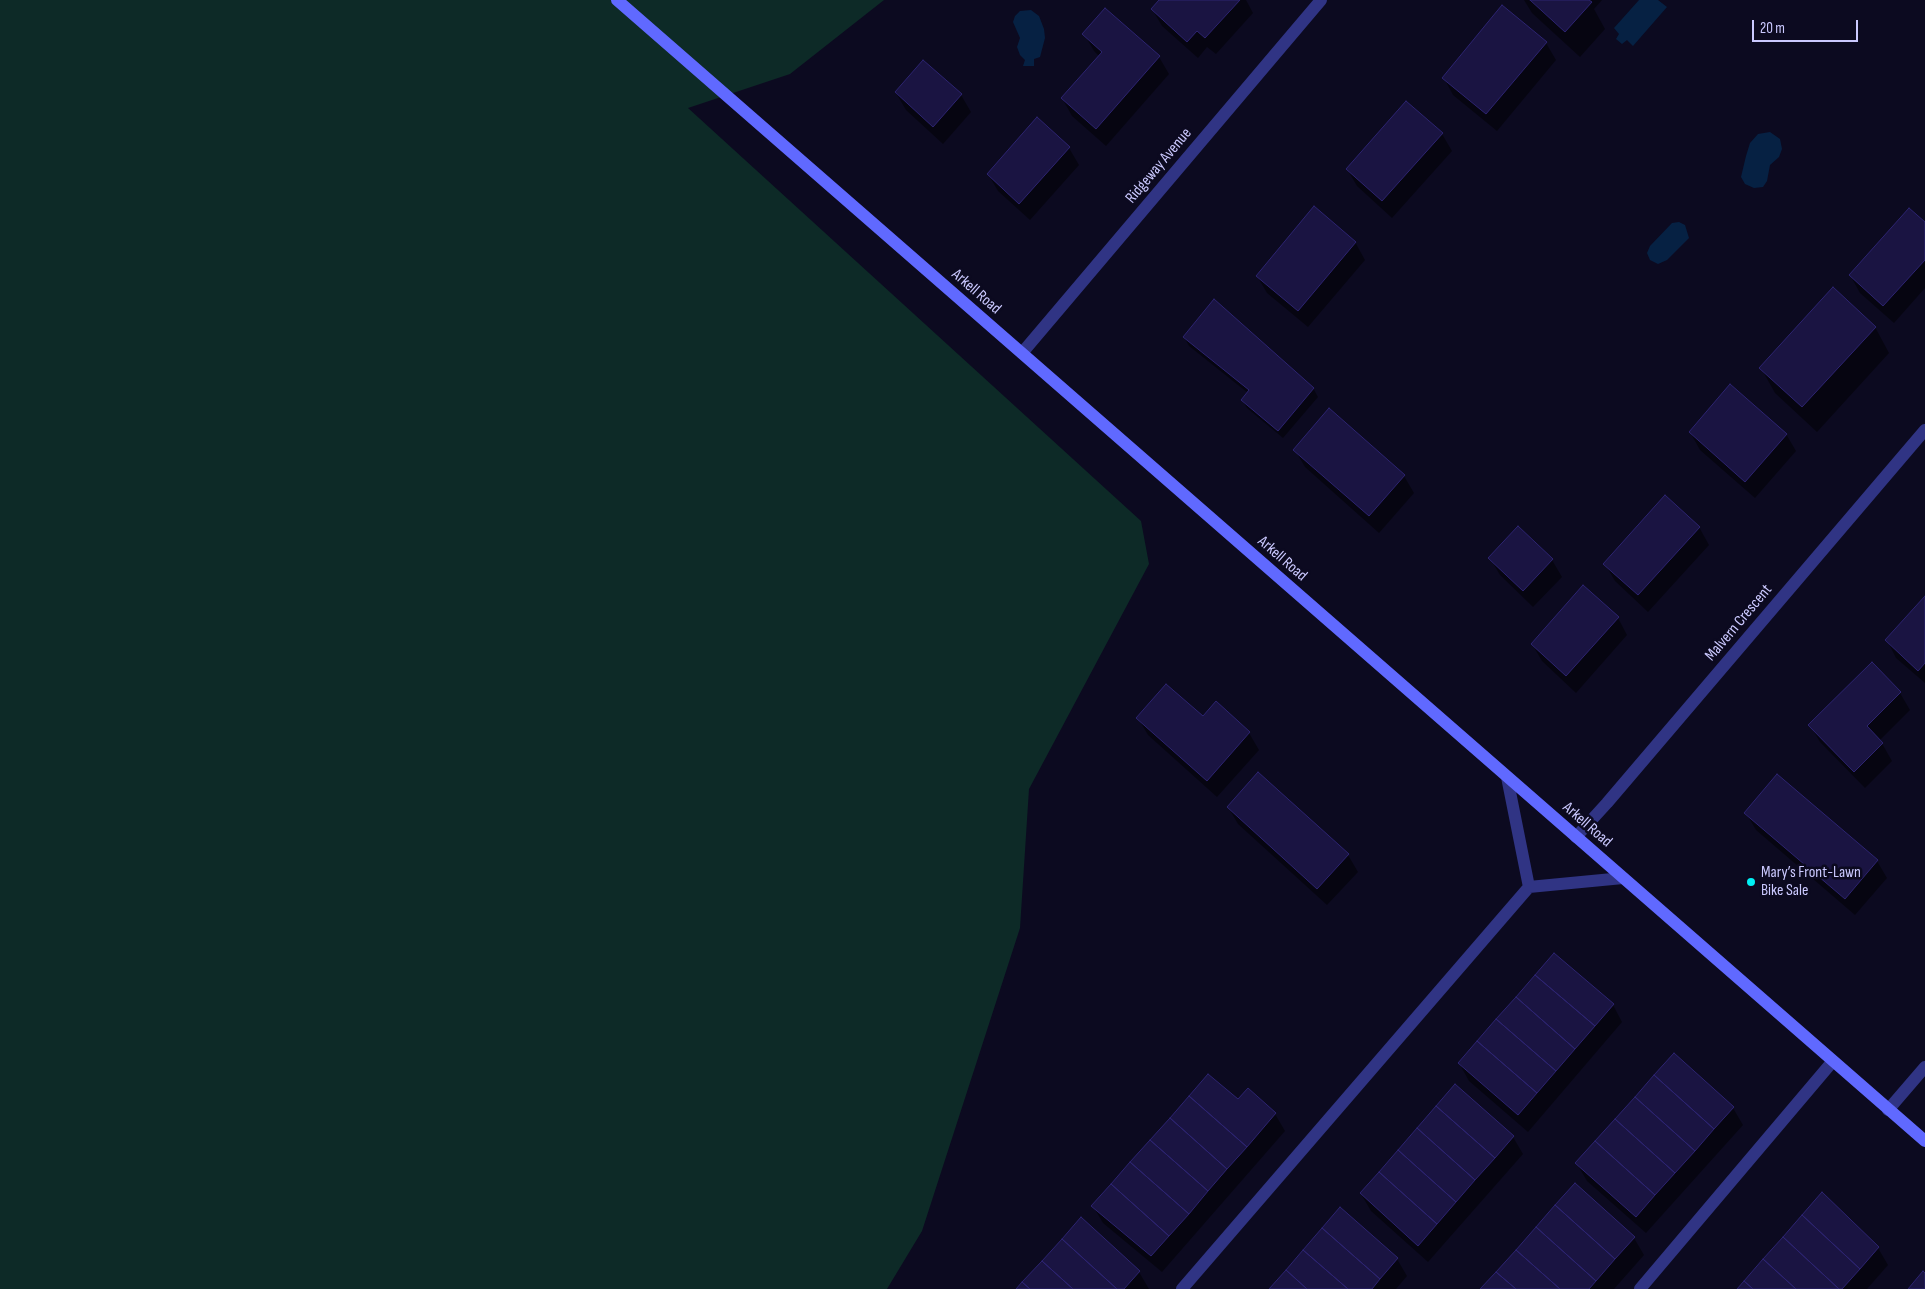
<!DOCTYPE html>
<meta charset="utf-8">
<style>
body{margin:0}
#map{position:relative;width:1925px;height:1289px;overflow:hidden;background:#0c0a20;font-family:"Sofia Sans Condensed",sans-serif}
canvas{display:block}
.scale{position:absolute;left:1752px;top:20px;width:106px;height:22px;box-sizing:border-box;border:2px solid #cbc9ff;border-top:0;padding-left:6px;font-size:15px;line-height:18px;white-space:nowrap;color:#cbc9ff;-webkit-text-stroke:4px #0c0a20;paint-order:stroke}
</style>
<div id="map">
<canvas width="1925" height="1289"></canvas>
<div class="scale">20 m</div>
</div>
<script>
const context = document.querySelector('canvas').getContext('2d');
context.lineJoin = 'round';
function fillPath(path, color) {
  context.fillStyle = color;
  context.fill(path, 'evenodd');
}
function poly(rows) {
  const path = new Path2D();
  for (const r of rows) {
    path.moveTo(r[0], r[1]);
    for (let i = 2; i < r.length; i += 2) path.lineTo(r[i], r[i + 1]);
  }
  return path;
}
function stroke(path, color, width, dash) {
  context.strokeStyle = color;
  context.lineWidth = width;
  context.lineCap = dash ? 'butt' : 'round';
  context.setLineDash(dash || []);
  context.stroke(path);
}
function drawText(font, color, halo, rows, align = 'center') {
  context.font = font + ' "Sofia Sans Condensed",sans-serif';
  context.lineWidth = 5;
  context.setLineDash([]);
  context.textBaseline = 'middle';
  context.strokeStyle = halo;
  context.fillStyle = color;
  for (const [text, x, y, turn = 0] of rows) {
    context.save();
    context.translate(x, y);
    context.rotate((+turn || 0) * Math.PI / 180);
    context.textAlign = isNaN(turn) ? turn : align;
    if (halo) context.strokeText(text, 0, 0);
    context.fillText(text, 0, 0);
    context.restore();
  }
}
const green = poly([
 [0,0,884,0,790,74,688,108,1141,521,1149,564,1029,789,1020,928,922,1231,887,1289,0,1289]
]);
const water = poly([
 [1639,0,1658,0,1667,7,1633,46,1627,40,1622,44,1616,39,1619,34,1614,28],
 [1031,10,1039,16,1044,29,1045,38,1040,57,1034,59,1034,66,1023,66,1025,60,1020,55,1017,47,1020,38,1013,22,1015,16,1020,11],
 [1770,132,1780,139,1782,149,1779,157,1770,165,1767,181,1763,187,1754,188,1745,184,1741,177,1746,156,1750,143,1758,134],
 [1679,222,1685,225,1689,238,1667,260,1658,264,1650,260,1647,253,1650,246,1672,223]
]);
const shadow = poly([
 [1160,0,1246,0,1253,13,1216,54,1207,47,1198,58,1162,26,1152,9],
 [1524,0,1602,0,1594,9,1605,29,1580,57,1532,13],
 [1106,10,1159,57,1169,74,1106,146,1072,116,1062,98,1100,57,1094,51,1084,34],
 [1546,43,1556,60,1497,131,1453,95,1444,78],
 [924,61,961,95,971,112,943,144,906,110,896,93],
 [1442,134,1452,151,1392,218,1357,186,1347,169],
 [1069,148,1079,165,1030,220,998,191,988,174],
 [1925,224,1925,288,1894,323,1860,293,1850,275],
 [1355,242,1365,260,1308,327,1267,293,1257,276],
 [1875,327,1889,353,1817,432,1775,393,1761,368],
 [1184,337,1313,388,1318,397,1283,438,1247,408,1242,400,1248,393,1189,346],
 [1690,432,1786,434,1796,451,1755,498,1700,450],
 [1295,450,1404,476,1414,493,1379,533,1305,467],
 [1699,527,1709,545,1648,612,1615,581,1605,564],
 [1490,558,1552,560,1562,577,1533,607,1500,575],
 [1925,598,1925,683,1896,658,1887,640],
 [1618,618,1627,635,1576,693,1542,661,1532,644],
 [1872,664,1900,693,1910,710,1880,740,1892,761,1865,788,1820,742,1810,725],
 [1138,718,1203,718,1249,733,1259,750,1217,797,1148,735],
 [1228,807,1348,855,1358,872,1327,905,1238,824],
 [1746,813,1877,861,1887,878,1855,915,1756,830],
 [1613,1005,1622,1022,1528,1132,1469,1081,1459,1063],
 [1674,1055,1733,1108,1743,1125,1646,1233,1587,1181,1577,1164],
 [1248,1089,1275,1114,1285,1131,1162,1272,1103,1223,1093,1206,1238,1101],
 [1513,1137,1523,1154,1428,1262,1371,1211,1361,1194],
 [1575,1185,1634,1238,1644,1255,1614,1289,1482,1289],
 [1081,1219,1139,1272,1149,1289,1018,1289],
 [1878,1248,1888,1265,1867,1289,1739,1289],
 [1397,1259,1407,1276,1396,1289,1271,1289]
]);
const building = poly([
 [1159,0,1240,0,1205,38,1197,31,1187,42,1151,9,1159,0],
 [1530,0,1589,0,1592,2,1565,32,1530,0],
 [1502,5,1547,42,1486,114,1442,78,1502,5],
 [1105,8,1160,56,1096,129,1061,98,1102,52,1082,34,1105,8],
 [923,60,962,94,933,127,895,92,923,60],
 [1406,101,1443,133,1382,201,1346,169,1406,101],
 [1037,117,1070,147,1019,204,987,174,1037,117],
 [1314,206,1356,242,1298,311,1256,276,1314,206],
 [1909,208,1925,222,1925,260,1883,306,1849,275,1909,208],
 [1833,287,1876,327,1802,407,1759,368,1833,287],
 [1214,299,1314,388,1278,431,1241,400,1249,390,1183,337,1214,299],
 [1730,384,1787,434,1745,482,1689,432,1730,384],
 [1329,408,1405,475,1369,516,1293,450,1329,408],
 [1665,495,1700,527,1638,595,1603,564,1665,495],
 [1518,526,1553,559,1523,591,1488,558,1518,526],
 [1583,585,1619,617,1566,676,1531,644,1583,585],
 [1925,596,1925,663,1918,671,1885,640,1925,596],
 [1872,662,1901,692,1867,726,1883,743,1854,772,1808,725,1872,662],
 [1166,684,1203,716,1216,701,1250,732,1207,781,1136,718,1166,684],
 [1258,772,1349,854,1317,889,1227,807,1258,772],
 [1777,774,1878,860,1845,899,1744,813,1777,774],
 [1554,953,1614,1004,1595,1026,1535,975,1554,953],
 [1535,975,1595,1026,1575,1049,1516,997,1535,975],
 [1516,997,1575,1049,1556,1071,1496,1019,1516,997],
 [1496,1019,1556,1071,1537,1093,1477,1041,1496,1019],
 [1477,1041,1537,1093,1518,1115,1458,1063,1477,1041],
 [1674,1053,1734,1107,1714,1129,1654,1075,1674,1053],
 [1208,1074,1238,1099,1248,1088,1276,1113,1247,1147,1189,1096,1208,1074],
 [1654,1075,1714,1129,1695,1151,1635,1097,1654,1075],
 [1455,1084,1514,1136,1495,1158,1436,1106,1455,1084],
 [1189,1096,1247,1147,1227,1169,1170,1118,1189,1096],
 [1635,1097,1695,1151,1675,1173,1615,1119,1635,1097],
 [1436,1106,1495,1158,1475,1180,1417,1128,1436,1106],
 [1170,1118,1227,1169,1208,1191,1150,1140,1170,1118],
 [1615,1119,1675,1173,1655,1195,1595,1141,1615,1119],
 [1417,1128,1475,1180,1456,1202,1398,1150,1417,1128],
 [1150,1140,1208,1191,1189,1214,1130,1162,1150,1140],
 [1595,1141,1655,1195,1636,1217,1575,1163,1595,1141],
 [1398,1150,1456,1202,1437,1224,1379,1172,1398,1150],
 [1130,1162,1189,1214,1169,1236,1111,1184,1130,1162],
 [1379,1172,1437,1224,1418,1246,1360,1193,1379,1172],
 [1575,1183,1635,1237,1615,1259,1555,1205,1575,1183],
 [1111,1184,1169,1236,1151,1256,1091,1206,1111,1184],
 [1822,1192,1879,1247,1860,1269,1802,1215,1822,1192],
 [1555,1205,1615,1259,1596,1281,1536,1227,1555,1205],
 [1340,1207,1398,1258,1380,1279,1322,1228,1340,1207],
 [1802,1215,1860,1269,1842,1289,1839,1289,1783,1237,1802,1215],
 [1081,1217,1140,1271,1124,1289,1117,1289,1062,1239,1081,1217],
 [1536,1227,1596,1281,1589,1289,1560,1289,1516,1250,1536,1227],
 [1322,1228,1380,1279,1372,1289,1348,1289,1303,1250,1322,1228],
 [1783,1237,1839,1289,1796,1289,1763,1259,1783,1237],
 [1062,1239,1117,1289,1073,1289,1042,1261,1062,1239],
 [1303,1250,1348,1289,1307,1289,1286,1270,1303,1250],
 [1516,1250,1560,1289,1516,1289,1496,1272,1516,1250],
 [1763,1259,1796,1289,1753,1289,1744,1281,1763,1259],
 [1042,1261,1073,1289,1030,1289,1022,1282,1042,1261],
 [1286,1270,1307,1289,1269,1289,1286,1270],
 [1923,1271,1925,1273,1925,1289,1908,1289,1923,1271],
 [1496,1272,1516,1289,1480,1289,1496,1272],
 [1744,1281,1753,1289,1737,1289,1744,1281],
 [1022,1282,1030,1289,1016,1289,1022,1282]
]);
const lane = poly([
 [1507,777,1529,887],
 [1888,1110,1925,1067],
 [1182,1289,1529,887,1623,878],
 [1640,1289,1833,1061]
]);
const street = poly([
 [1022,353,1321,0],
 [1576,837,1607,803,1925,430]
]);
const secondary = poly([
 [617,0,1925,1141]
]);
const markers = [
 [1751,882,5,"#00f0f4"]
];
const streetNames = [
 ["Ridgeway Avenue",1159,166,-50],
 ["Arkell Road",976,292,41],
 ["Arkell Road",1282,559,41],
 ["Malvern Crescent",1739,623,-50],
 ["Arkell Road",1587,825,41]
];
const poiNames = [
 ["Mary’s Front-Lawn",1761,873],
 ["Bike Sale",1761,891]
];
fillPath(green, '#0d2a27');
fillPath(water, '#062143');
fillPath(shadow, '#0007');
fillPath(building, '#1a1442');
stroke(building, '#2d2471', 1);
stroke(lane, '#303484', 12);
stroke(street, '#303484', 12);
stroke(secondary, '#6069ff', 12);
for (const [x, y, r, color] of markers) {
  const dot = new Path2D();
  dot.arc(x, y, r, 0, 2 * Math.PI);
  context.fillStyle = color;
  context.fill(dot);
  stroke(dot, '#0c0a20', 2);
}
drawText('16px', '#cbc9ff', '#0c0a20', streetNames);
drawText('16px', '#cbc9ff', '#0c0a20', poiNames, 'left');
</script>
